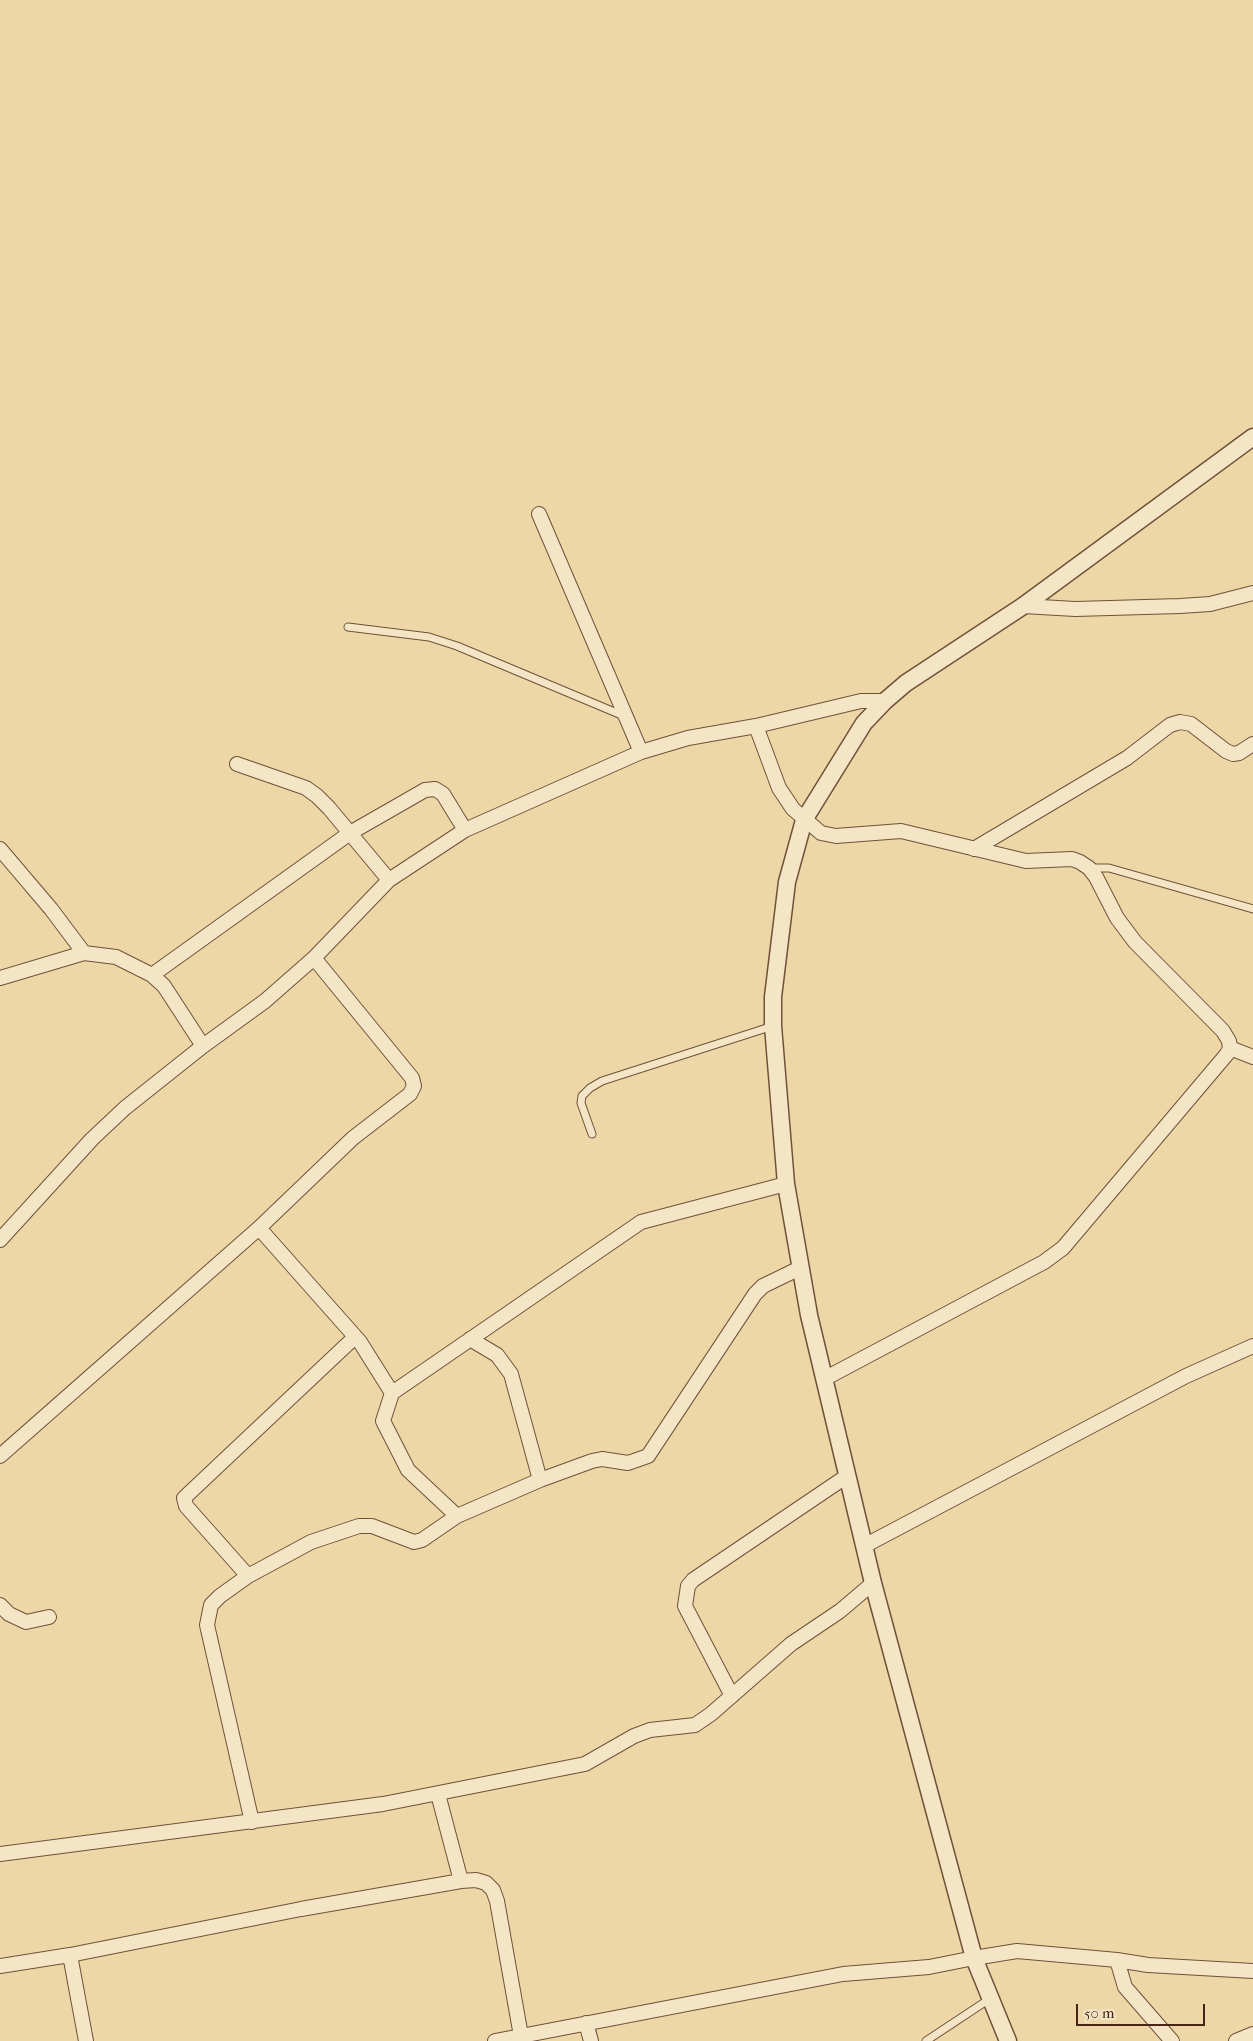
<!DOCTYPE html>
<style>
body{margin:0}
#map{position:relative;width:1253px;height:2041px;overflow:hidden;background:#edd7a7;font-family:"IM FELL French Canon",serif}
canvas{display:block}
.scale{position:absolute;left:1076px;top:2004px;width:129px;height:22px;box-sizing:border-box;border:2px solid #472414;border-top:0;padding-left:6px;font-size:15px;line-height:18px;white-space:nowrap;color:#472414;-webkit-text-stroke:4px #f3e5c6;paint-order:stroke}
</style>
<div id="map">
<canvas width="1253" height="2041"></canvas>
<div class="scale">50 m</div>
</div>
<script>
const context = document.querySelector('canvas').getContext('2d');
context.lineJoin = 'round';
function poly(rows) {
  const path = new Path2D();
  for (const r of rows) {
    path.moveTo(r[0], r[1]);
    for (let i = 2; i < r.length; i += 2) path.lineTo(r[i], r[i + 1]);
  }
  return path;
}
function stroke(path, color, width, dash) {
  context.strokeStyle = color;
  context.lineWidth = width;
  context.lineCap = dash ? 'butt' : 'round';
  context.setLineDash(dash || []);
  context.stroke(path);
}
const service = poly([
 [348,627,429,637,457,646,624,716],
 [1089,868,1109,868,1253,909],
 [592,1134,581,1103,582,1096,590,1088,602,1081,773,1026],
 [926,2041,991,1998]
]);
const minor = poly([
 [539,514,641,752],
 [1023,606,1075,609,1180,606,1210,604,1253,593],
 [756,726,779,788,793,809,821,833,836,836,901,831,1026,861,1072,859,1080,862,1089,868,1096,877,1117,918,1135,942,1223,1031,1229,1041,1230,1048,1227,1054,1063,1248,1044,1262,824,1379],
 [237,764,306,788,317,796,329,808,389,880],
 [0,849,51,909,84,953],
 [974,849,1127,758,1170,725,1180,722,1191,724,1226,751,1233,754,1239,753,1253,744],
 [314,958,412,1078,414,1086,410,1094,353,1138,259,1228,360,1342,392,1393,383,1421,408,1470,457,1516],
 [152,975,350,833,425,790,435,789,443,794,465,830],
 [0,978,84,953,116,957,152,975,164,986,203,1046],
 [1230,1048,1253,1057],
 [0,1240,92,1139,125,1108,203,1046,265,1001,314,958,389,880,465,830,641,752,688,738,756,726,861,701,885,701],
 [470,1339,497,1355,511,1374,540,1480],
 [392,1393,641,1222,786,1184],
 [0,1456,259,1228],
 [864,1546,1186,1376,1253,1346],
 [248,1576,186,1506,184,1498,355,1337],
 [0,1605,9,1614,26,1622,49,1617],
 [732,1696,685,1606,688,1586,693,1580,847,1476],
 [438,1794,461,1881],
 [252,1822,207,1625,211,1605,220,1596,248,1576,311,1542,359,1526,372,1526,414,1542,422,1540,457,1516,540,1480,592,1461,602,1459,628,1463,648,1456,755,1294,763,1286,800,1268],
 [0,1854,383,1804,585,1764,634,1736,650,1730,695,1725,711,1714,791,1644,840,1611,873,1583],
 [70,1955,86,2041],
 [1117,1960,1148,1965,1253,1971],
 [0,1966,70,1955,301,1909,461,1881,476,1880,486,1883,493,1890,497,1901,521,2036],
 [586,2023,591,2041],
 [495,2041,843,1974,929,1967,974,1958,1017,1951,1117,1960,1125,1987,1172,2041],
 [1236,2041,1253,2034]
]);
const tertiary = poly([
 [1008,2041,974,1958,873,1583,809,1315,786,1184,773,1026,773,997,787,882,804,820,864,723,885,701,906,683,1023,606,1253,437]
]);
stroke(service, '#705139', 9);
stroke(minor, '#705139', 16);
stroke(tertiary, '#705139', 19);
stroke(service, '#f3e5c6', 7);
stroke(minor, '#f3e5c6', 14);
stroke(tertiary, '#f3e5c6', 16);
</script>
